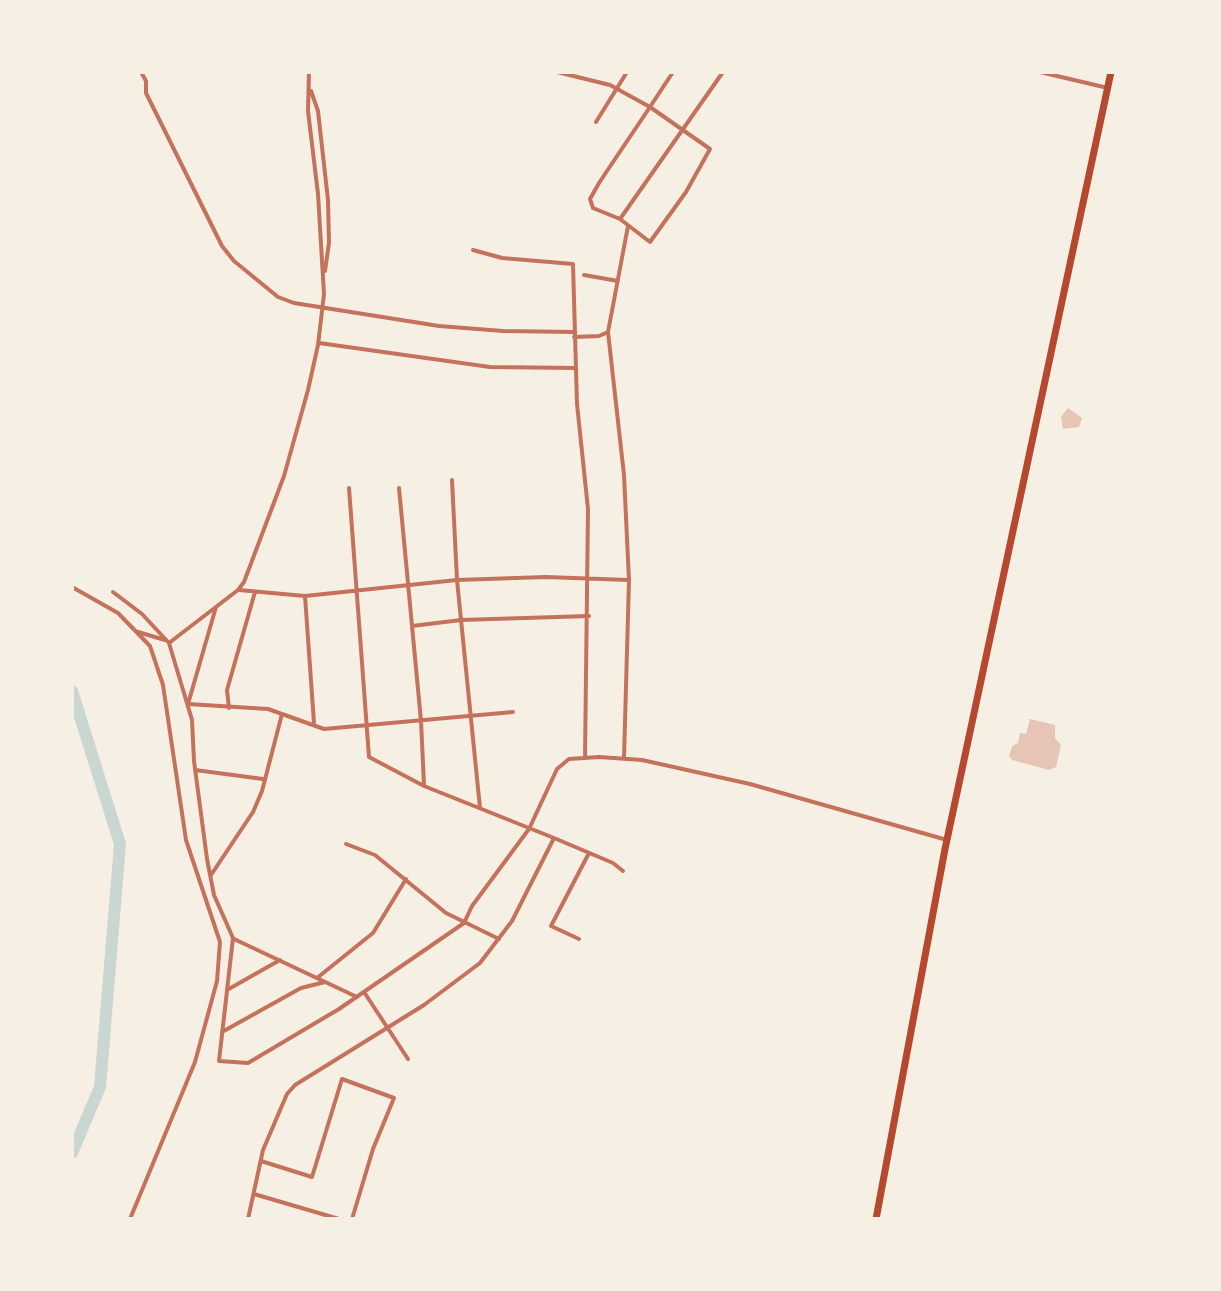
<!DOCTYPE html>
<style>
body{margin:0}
#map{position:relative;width:1221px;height:1291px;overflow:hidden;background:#f6efe4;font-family:"IBM Plex Sans",sans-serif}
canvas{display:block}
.frame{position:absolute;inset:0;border:74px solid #f6efe4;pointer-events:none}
</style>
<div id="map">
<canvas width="1221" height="1291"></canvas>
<div class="frame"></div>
</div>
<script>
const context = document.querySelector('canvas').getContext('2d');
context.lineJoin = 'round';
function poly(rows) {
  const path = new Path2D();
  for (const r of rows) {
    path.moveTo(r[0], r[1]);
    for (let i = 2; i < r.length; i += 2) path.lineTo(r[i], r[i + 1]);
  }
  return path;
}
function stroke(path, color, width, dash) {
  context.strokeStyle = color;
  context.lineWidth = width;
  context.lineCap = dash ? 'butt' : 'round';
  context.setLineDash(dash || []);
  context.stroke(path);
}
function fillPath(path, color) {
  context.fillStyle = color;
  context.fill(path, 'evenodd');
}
const river = poly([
 [72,691,120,844,100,1087,72,1153]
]);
const building = poly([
 [1068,408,1082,418,1079,427,1063,429,1061,417],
 [1030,719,1055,725,1055,738,1061,745,1056,767,1049,770,1012,760,1009,756,1012,746,1018,743,1020,733,1026,734]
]);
const minor = poly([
 [141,72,146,81,146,93,222,246,234,261,278,297,294,303,439,326,503,331,574,332],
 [557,72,610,85,650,107,710,149,686,192,650,242,620,219,593,208,590,199,599,183,611,165,650,107,673,72],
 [1040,72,1108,88],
 [311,91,318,111,328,200,329,243,325,271],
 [596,122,627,72],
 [620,219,723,72],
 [473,250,502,258,573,264,577,404,588,509,585,758],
 [584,275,618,281],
 [574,337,599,336,608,332],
 [319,343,490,367,575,368],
 [452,480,457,580,480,808],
 [349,488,369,757,424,786,554,838,613,863,623,871],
 [399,488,421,721,424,785],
 [72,587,118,613,150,646,163,685,186,840,220,942,217,981,195,1062,130,1219],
 [239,590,305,596,457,580,546,577,629,580],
 [113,592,142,614,169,643,192,720,194,761,207,859,214,895,233,938,219,1061,248,1063,339,1009,464,923,472,906,529,829,557,769,569,759,599,757,642,760,750,784,947,840],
 [305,596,314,723],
 [216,607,188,704,268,709,324,729,513,712],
 [412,626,461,620,589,616],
 [138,632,165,640],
 [169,643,238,590,244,582,284,476,308,390,318,345,324,294,318,194,308,111,309,72],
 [229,708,227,690,255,592],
 [624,758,629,580,624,475,608,332,628,226],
 [195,770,263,779],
 [346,844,375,855,446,913,499,939],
 [211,875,253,812,262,791,282,714],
 [234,939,357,997],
 [579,939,551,926,589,853],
 [317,978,373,933,406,879],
 [227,990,280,960],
 [364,992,408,1059],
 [222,1032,301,988,325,982],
 [261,1161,312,1177,342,1079,394,1098,373,1149,352,1219],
 [254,1194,339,1219],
 [248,1219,263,1150,287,1094,295,1085,424,1005,480,963,512,921,554,838]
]);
const trunk = poly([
 [876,1219,945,849,1111,72]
]);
stroke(river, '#c9d6d2', 12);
fillPath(building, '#e6c5b7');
stroke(minor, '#c5725c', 4);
stroke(trunk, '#b5482f', 7);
</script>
